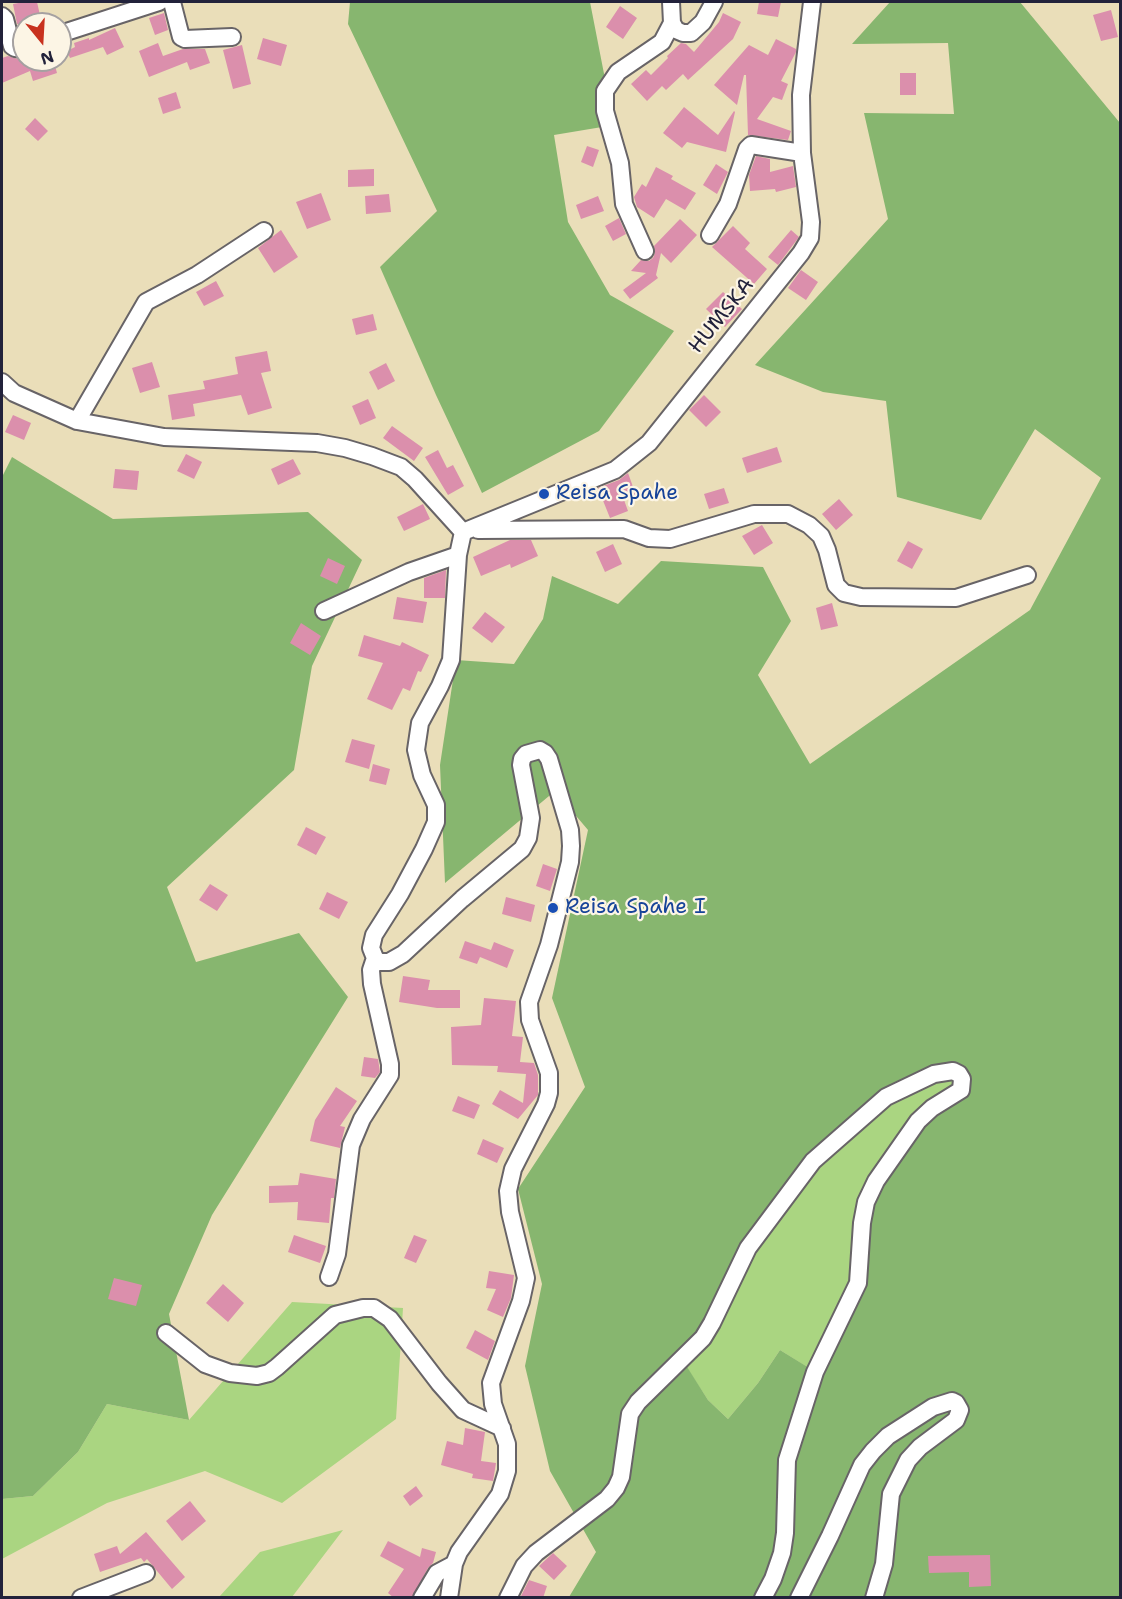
<!DOCTYPE html>
<style>
body{margin:0}
#map{position:relative;width:1122px;height:1599px;overflow:hidden;background:#eadeb9;font-family:"Shantell Sans",sans-serif}
canvas{display:block}
.frame{position:absolute;inset:0;border:3px solid #22223b;pointer-events:none}
.north{position:absolute;left:12px;top:12px;width:60px;height:60px;box-sizing:border-box;background:#fcf5e5;border:2px solid #a5a1a1;border-radius:50%;rotate:162deg;font-size:16px;font-weight:700;line-height:24px;text-align:center;color:#22223b}
.north::after{content:'';display:block;margin:auto;width:21px;height:27px;background:#c8321e;clip-path:polygon(50% 0,100% 100%,50% 72%,0 100%)}
</style>
<div id="map">
<canvas width="1122" height="1599"></canvas>
<div class="frame"></div>
<div class="north">N</div>
</div>
<script>
const context = document.querySelector('canvas').getContext('2d');
context.lineJoin = 'round';
function fillPath(path, color) {
  context.fillStyle = color;
  context.fill(path, 'evenodd');
}
function poly(rows) {
  const path = new Path2D();
  for (const r of rows) {
    path.moveTo(r[0], r[1]);
    for (let i = 2; i < r.length; i += 2) path.lineTo(r[i], r[i + 1]);
  }
  return path;
}
function stroke(path, color, width, dash) {
  context.strokeStyle = color;
  context.lineWidth = width;
  context.lineCap = dash ? 'butt' : 'round';
  context.setLineDash(dash || []);
  context.stroke(path);
}
function drawText(font, color, halo, rows, align = 'center') {
  context.font = font + ' "Shantell Sans",sans-serif';
  context.lineWidth = 4.5;
  context.setLineDash([]);
  context.textBaseline = 'middle';
  context.strokeStyle = halo;
  context.fillStyle = color;
  for (const [text, x, y, turn = 0] of rows) {
    context.save();
    context.translate(x, y);
    context.rotate((+turn || 0) * Math.PI / 180);
    context.textAlign = isNaN(turn) ? turn : align;
    if (halo) context.strokeText(text, 0, 0);
    context.fillText(text, 0, 0);
    context.restore();
  }
}
const green = poly([
 [934,1074,962,1079,860,1270,815,1372,780,1350,758,1383,728,1419,708,1400,681,1359,748,1248,813,1161,871,1109],
 [292,1302,403,1308,396,1419,282,1503,205,1471,107,1503,2,1559,2,1499,33,1496,78,1452,107,1404,189,1420],
 [343,1530,292,1597,219,1597,260,1552]
]);
const forest = poly([
 [350,2,590,2,614,125,554,135,568,222,610,295,674,331,599,431,482,493,436,395,380,267,437,211,348,24],
 [890,2,1020,2,1120,123,1120,1597,1027,1598,1027,1596,1021,1598,569,1597,596,1552,550,1471,525,1366,542,1284,518,1189,585,1087,552,998,588,830,555,791,445,883,440,765,456,660,514,664,543,619,552,576,618,604,661,561,763,567,791,621,758,675,810,764,1030,610,1101,478,1035,429,981,520,897,497,886,401,823,392,755,365,888,219,864,113,954,114,948,43,852,44],
 [959,1074,958,1094,918,1121,862,1223,854,1293,814,1371,780,1350,758,1383,728,1419,708,1400,682,1359,813,1161,903,1088],
 [12,457,113,519,308,512,362,560,312,666,294,770,167,887,196,962,299,933,348,997,212,1215,169,1314,189,1420,107,1404,78,1452,33,1496,2,1499,2,477]
]);
const building = poly([
 [24,2,37,2,42,24,17,24,13,4],
 [759,2,781,2,778,17,757,14],
 [620,6,637,18,623,39,606,27],
 [1111,10,1118,37,1101,41,1093,15],
 [164,13,168,30,155,35,149,18],
 [723,13,741,22,733,39,688,80,683,74,666,90,662,86,647,101,631,84,646,70,651,75,668,58,667,56,681,43,686,44,694,52,719,22],
 [115,28,124,47,107,55,103,47,70,58,67,51,75,47,74,43,89,38,89,40],
 [263,38,287,45,281,66,257,59],
 [776,39,796,49,796,52,781,81,788,84,782,100,773,97,757,119,791,131,788,140,748,135,746,75,744,75,737,105,714,85,749,45,768,55],
 [158,43,163,56,183,49,205,49,210,63,190,70,187,62,149,77,139,51],
 [242,45,251,84,233,89,223,50],
 [8,56,21,60,57,60,54,62,57,73,33,81,30,71,2,83,2,58],
 [900,73,916,73,916,95,900,95],
 [176,92,181,108,163,114,158,98],
 [684,107,718,135,734,111,735,112,726,152,687,142,682,148,663,133],
 [35,118,48,131,38,141,25,129],
 [587,146,599,150,593,167,581,162],
 [756,156,770,159,770,172,793,166,796,187,776,192,775,189,750,191,749,175],
 [716,164,728,172,717,194,703,185],
 [656,167,673,176,671,179,696,193,685,210,666,199,654,218,637,207,634,197,642,184,646,187],
 [374,169,374,186,348,187,348,170],
 [321,193,331,220,307,229,296,202],
 [389,194,391,212,366,214,365,196],
 [598,196,604,211,581,219,576,205],
 [619,218,626,234,613,241,605,226],
 [680,219,697,235,671,263,661,253,656,275,658,278,630,299,623,290,646,273,631,271,641,260,649,261,653,258,655,253,654,246],
 [733,226,750,243,745,249,767,269,754,284,712,247],
 [281,230,298,257,274,273,258,248],
 [791,230,799,237,778,265,768,257],
 [801,270,818,282,806,300,788,288],
 [216,281,224,296,204,306,196,292],
 [723,292,742,309,725,327,706,309],
 [373,314,377,330,356,335,352,319],
 [267,351,271,371,261,373,272,408,248,415,241,395,193,404,195,416,172,420,168,395,205,389,203,381,238,374,235,357],
 [152,362,160,387,140,393,132,368],
 [386,363,395,381,378,390,369,372],
 [704,395,721,412,706,427,689,410],
 [368,399,376,418,360,425,352,406],
 [13,415,31,423,24,440,5,432],
 [392,426,423,448,414,461,383,438],
 [777,447,782,462,747,473,742,458],
 [438,450,447,468,453,465,464,486,448,495,425,457],
 [186,454,202,462,194,479,177,471],
 [293,459,301,474,278,485,271,469],
 [115,469,139,471,137,490,113,488],
 [628,473,636,495,624,500,628,511,610,518,598,488,619,480],
 [724,488,729,503,709,509,704,494],
 [839,499,853,515,836,530,822,514],
 [423,504,430,519,404,531,397,517],
 [762,525,773,543,754,555,742,536],
 [510,540,531,540,538,556,511,568,510,564,481,576,473,557],
 [908,541,923,549,912,569,897,561],
 [613,544,622,564,605,572,596,552],
 [328,558,345,566,337,584,320,576],
 [446,570,445,598,424,598,424,578],
 [397,597,427,602,423,623,393,619],
 [832,603,838,626,821,630,816,608],
 [485,612,505,627,492,643,472,628],
 [301,623,321,636,310,655,290,643],
 [364,635,400,646,402,642,429,655,421,672,418,671,410,691,403,688,392,710,367,699,383,663,358,656],
 [352,739,375,745,369,769,345,762],
 [373,764,390,769,386,785,369,781],
 [306,827,326,837,316,855,297,845],
 [543,864,557,869,550,891,536,886],
 [210,884,228,895,217,911,199,900],
 [327,892,348,902,339,919,319,909],
 [506,897,535,905,531,922,502,914],
 [465,941,491,950,494,942,514,950,507,968,480,957,477,964,459,958],
 [403,976,430,980,428,990,460,990,460,1008,437,1008,399,1002],
 [484,998,516,1001,512,1036,523,1037,520,1062,534,1063,538,1075,538,1095,518,1119,492,1104,500,1090,523,1103,526,1074,497,1072,498,1066,452,1065,451,1027,481,1025],
 [364,1057,378,1059,380,1072,375,1078,361,1076],
 [336,1087,357,1101,340,1126,345,1127,340,1148,310,1141,315,1120],
 [458,1096,480,1105,474,1119,452,1111],
 [483,1139,504,1148,497,1163,477,1154],
 [300,1173,336,1179,334,1198,331,1198,329,1223,297,1220,298,1202,269,1203,269,1186,298,1185],
 [294,1235,326,1246,320,1263,288,1252],
 [414,1235,427,1240,416,1263,404,1258],
 [489,1271,514,1275,511,1298,503,1317,487,1310,496,1289,486,1288],
 [114,1278,142,1285,136,1306,108,1299],
 [223,1284,244,1303,228,1322,206,1303],
 [475,1330,495,1341,488,1360,466,1348],
 [465,1428,485,1432,481,1461,496,1463,493,1481,472,1478,473,1474,441,1465,447,1441,463,1445],
 [416,1486,423,1496,410,1506,403,1496],
 [190,1501,206,1521,182,1541,166,1521],
 [146,1532,185,1577,172,1589,147,1559,144,1562,141,1558,100,1572,94,1554,117,1546,120,1554],
 [388,1541,420,1557,422,1548,436,1552,433,1563,428,1568,412,1598,394,1598,388,1593,404,1569,380,1556],
 [553,1553,567,1566,554,1580,539,1566],
 [990,1555,991,1586,969,1587,969,1572,929,1573,928,1556],
 [529,1580,547,1586,543,1598,520,1598]
]);
const street = poly([
 [172,2,181,37,185,39,232,37],
 [671,2,672,23,676,30,683,33,691,33,703,22,714,2],
 [2,16,5,19,12,46,15,48,24,49],
 [60,34,159,2],
 [710,235,728,204,747,149,751,145,802,153],
 [645,251,624,204,620,163,605,111,605,91,618,72,662,42,672,23],
 [2,382,14,393,77,421,164,437,317,443,345,448,372,456,401,467,415,479,463,532],
 [77,421,146,302,197,275,264,231],
 [478,530,624,529,649,538,670,539,754,514,788,514,809,525,821,536,827,550,836,585,844,593,861,597,956,598,1027,575],
 [463,532,615,470,649,443,801,253,810,238,811,222,802,153,801,95,812,2],
 [324,611,409,572,458,555],
 [329,1277,337,1254,351,1145,362,1119,390,1075,390,1064,372,984,371,970,375,958],
 [166,1333,205,1364,230,1373,257,1376,269,1373,277,1367,335,1315,363,1308,374,1308,390,1319,439,1383,463,1410,502,1428],
 [81,1598,146,1573],
 [422,1598,437,1573,454,1564],
 [449,1598,454,1564,459,1552,500,1494,507,1471,507,1444,493,1404,491,1383,521,1301,526,1278,510,1212,508,1191,513,1169,546,1104,549,1093,549,1073,530,1020,529,1002,549,945,570,862,571,846,570,830,549,759,545,753,540,750,526,754,522,759,521,765,531,818,528,838,522,849,462,899,403,954,389,962,379,962,375,958,371,948,374,935,400,894,424,849,436,822,436,805,422,775,416,750,420,723,440,686,451,660,458,555,463,532],
 [508,1598,524,1566,536,1553,607,1499,616,1488,621,1477,630,1414,638,1402,703,1338,712,1323,748,1248,813,1161,886,1097,934,1074,953,1071,959,1074,962,1079,961,1090,932,1108,918,1121,876,1181,866,1202,862,1223,858,1283,815,1372,787,1460,785,1533,782,1553,773,1579,763,1598],
 [799,1598,830,1536,862,1465,873,1451,888,1436,933,1407,952,1401,956,1403,960,1410,956,1420,920,1447,908,1460,891,1494,884,1564,874,1598]
]);
const markers = [
 [544,494,6,"#1a4fb4"],
 [553,908,6,"#1a4fb4"]
];
const streetNames = [
 ["HUMSKA",722,316,-51]
];
const transitNames = [
 ["Reisa Spahe",556,494],
 ["Reisa Spahe I",565,908]
];
fillPath(green, '#aad581');
fillPath(forest, '#87b66f');
fillPath(building, '#db8fac');
stroke(street, '#686467', 20);
stroke(street, '#fff', 16);
for (const [x, y, r, color] of markers) {
  const dot = new Path2D();
  dot.arc(x, y, r, 0, 2 * Math.PI);
  context.fillStyle = color;
  context.fill(dot);
  stroke(dot, '#fcf5e5', 2);
}
drawText('21px', '#22223b', '#fcf5e5', streetNames);
drawText('21px', '#164399', '#fcf5e5', transitNames, 'left');
</script>
